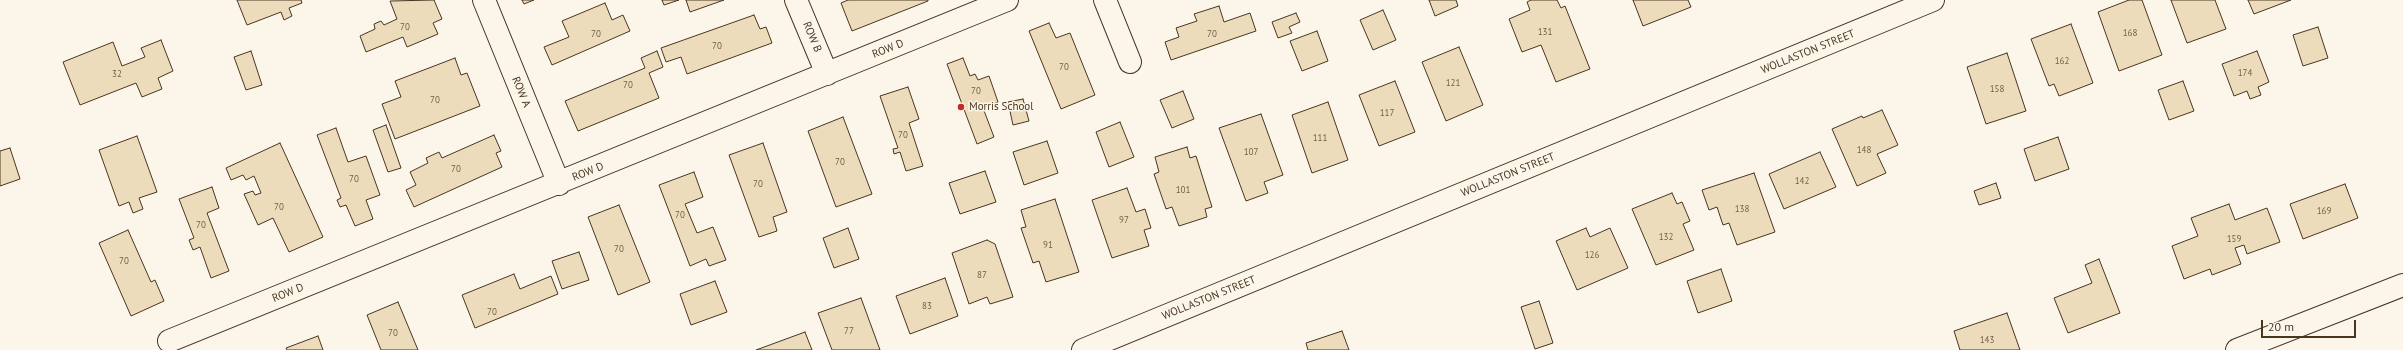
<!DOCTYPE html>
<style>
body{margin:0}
#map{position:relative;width:2403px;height:350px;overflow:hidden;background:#fbf6e9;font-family:"PT Sans",sans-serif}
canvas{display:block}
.scale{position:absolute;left:2261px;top:320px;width:95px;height:18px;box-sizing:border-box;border:2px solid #4a3520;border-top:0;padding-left:5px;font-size:12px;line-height:14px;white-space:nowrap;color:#4a3520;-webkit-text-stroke:3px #fbf6e9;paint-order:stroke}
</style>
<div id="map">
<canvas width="2403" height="350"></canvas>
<div class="scale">20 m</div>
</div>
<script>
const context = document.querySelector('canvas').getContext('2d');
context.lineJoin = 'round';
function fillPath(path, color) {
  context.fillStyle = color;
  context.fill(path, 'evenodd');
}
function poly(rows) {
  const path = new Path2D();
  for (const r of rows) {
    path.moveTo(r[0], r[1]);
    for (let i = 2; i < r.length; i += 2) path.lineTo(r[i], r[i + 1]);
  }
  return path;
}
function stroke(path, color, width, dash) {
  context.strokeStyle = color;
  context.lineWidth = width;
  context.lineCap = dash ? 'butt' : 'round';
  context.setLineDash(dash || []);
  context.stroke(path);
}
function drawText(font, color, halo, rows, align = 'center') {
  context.font = font + ' "PT Sans",sans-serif';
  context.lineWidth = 3;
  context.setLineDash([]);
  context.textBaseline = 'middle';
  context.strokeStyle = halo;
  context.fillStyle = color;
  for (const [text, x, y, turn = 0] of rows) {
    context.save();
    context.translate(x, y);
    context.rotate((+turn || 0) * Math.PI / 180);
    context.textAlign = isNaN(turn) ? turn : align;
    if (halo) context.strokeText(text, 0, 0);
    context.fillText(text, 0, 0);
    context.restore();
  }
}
const building = poly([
 [237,0,301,0,302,3,289,8,292,16,284,20,281,12,247,25,237,0],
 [434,0,442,19,433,23,438,34,407,47,403,37,366,52,360,36,375,29,374,24,381,21,384,25,397,19,390,1,434,0],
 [522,0,534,0,524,4,522,0],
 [662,0,679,0,664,5,662,0],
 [686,0,724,0,690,12,686,0],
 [848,0,928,0,928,1,852,31,841,3,848,0],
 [1429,0,1456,0,1458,6,1435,16,1429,0],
 [1531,0,1557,0,1561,8,1565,6,1590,69,1556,82,1541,45,1522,52,1509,19,1530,10,1527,2,1531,0],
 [1633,0,1688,0,1691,7,1643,26,1633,0],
 [2129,0,2142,0,2162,55,2119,71,2098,12,2129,0],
 [2171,0,2215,0,2226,29,2187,43,2171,0],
 [2248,0,2291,0,2254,14,2248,0],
 [605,3,612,20,623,15,630,31,552,65,544,47,569,37,562,21,605,3],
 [1219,6,1224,22,1250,13,1256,31,1171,60,1165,42,1179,37,1176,28,1197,21,1194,14,1219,6],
 [1383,10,1396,40,1373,50,1360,20,1383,10],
 [1296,13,1300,22,1289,27,1292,33,1278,38,1272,22,1296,13],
 [754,15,760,29,766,27,772,43,687,74,681,57,666,62,661,48,754,15],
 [1049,23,1056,38,1070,33,1095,95,1061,109,1029,31,1049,23],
 [2071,24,2093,83,2059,96,2054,84,2049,86,2031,39,2071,24],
 [2318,27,2328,58,2303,66,2293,35,2318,27],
 [1317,31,1328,61,1302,71,1290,41,1317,31],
 [161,40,173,71,158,78,162,89,142,97,136,83,80,105,63,62,113,42,122,66,145,57,141,48,161,40],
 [1459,47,1483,105,1446,121,1422,62,1459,47],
 [251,51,262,85,246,90,234,57,251,51],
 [657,51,663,67,649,73,659,98,578,131,565,101,645,68,641,58,657,51],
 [2257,51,2269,82,2258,87,2261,95,2250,99,2247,91,2234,96,2222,64,2257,51],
 [2007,53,2026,111,1986,124,1967,67,2007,53],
 [455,58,461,75,467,73,480,106,395,139,382,104,401,97,395,81,455,58],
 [963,58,970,76,975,74,978,80,989,76,998,102,983,108,994,137,977,144,947,64,963,58],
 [1395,81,1415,132,1379,146,1359,95,1395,81],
 [2183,81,2194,111,2169,120,2158,90,2183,81],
 [908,87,919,119,909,123,923,166,906,171,900,152,894,154,893,149,898,148,880,96,908,87],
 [1183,91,1194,119,1172,128,1160,100,1183,91],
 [1023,99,1029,121,1013,125,1008,102,1023,99],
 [1328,102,1348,160,1312,173,1292,115,1328,102],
 [1882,110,1898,145,1877,154,1886,173,1857,186,1832,129,1862,116,1863,118,1882,110],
 [1261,114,1283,175,1264,182,1268,193,1246,201,1219,128,1261,114],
 [843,117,872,194,836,207,808,131,843,117],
 [1120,122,1134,157,1109,167,1096,132,1120,122],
 [386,125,401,168,388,172,373,130,386,125],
 [336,128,348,162,366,156,380,195,366,200,373,219,355,226,346,205,340,207,337,200,341,198,317,135,336,128],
 [494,135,501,151,496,153,502,167,414,207,406,190,416,185,410,172,428,163,426,158,439,152,442,158,494,135],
 [137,136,157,192,139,198,143,209,133,213,129,202,119,206,99,150,137,136],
 [2058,137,2069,169,2035,181,2024,149,2058,137],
 [1047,141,1058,173,1024,185,1013,152,1047,141],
 [280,143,323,237,289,252,273,218,258,225,244,194,253,191,255,195,261,193,254,176,246,180,243,175,231,180,226,168,280,143],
 [763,143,787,212,773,217,777,231,759,237,729,155,763,143],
 [1187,147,1190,158,1196,156,1212,207,1205,209,1207,217,1179,226,1172,207,1166,209,1154,174,1159,172,1155,157,1187,147],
 [10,148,20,179,0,186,0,151,10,148],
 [1820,152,1836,187,1784,209,1769,174,1820,152],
 [985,171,996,202,960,214,949,183,985,171],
 [694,172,703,197,685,204,697,233,713,227,726,260,709,266,706,259,690,266,659,185,694,172],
 [1754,173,1775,232,1737,245,1729,223,1723,225,1717,207,1709,210,1702,190,1754,173],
 [1996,183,2001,198,1979,205,1974,191,1996,183],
 [2345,184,2358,218,2303,239,2290,204,2345,184],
 [212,187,219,208,207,213,229,271,211,278,200,247,193,250,189,240,194,238,179,199,212,187],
 [1127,188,1136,212,1145,209,1151,228,1144,230,1149,246,1112,258,1092,200,1127,188],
 [1672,193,1677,204,1682,202,1690,221,1683,224,1694,250,1656,265,1632,209,1672,193],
 [1055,199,1079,272,1046,282,1039,261,1033,263,1021,228,1026,227,1021,210,1055,199],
 [2229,204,2235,220,2267,208,2280,242,2247,254,2244,245,2235,248,2241,264,2212,275,2210,269,2184,279,2172,246,2198,236,2191,218,2229,204],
 [619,205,650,282,618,295,588,217,619,205],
 [848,228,859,259,834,268,823,238,848,228],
 [1586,228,1590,237,1610,228,1628,268,1577,290,1556,241,1586,228],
 [128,230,151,282,155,280,164,301,131,316,99,243,128,230],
 [987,240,995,244,1013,297,990,304,987,297,969,304,952,253,987,240],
 [579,252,589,280,562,289,552,261,579,252],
 [2099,259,2120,313,2068,333,2054,298,2092,283,2085,265,2099,259],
 [1721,269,1732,301,1698,313,1687,281,1721,269],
 [514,274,520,289,551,276,558,294,475,328,462,295,514,274],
 [945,278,958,316,910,334,896,296,945,278],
 [715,281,727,312,691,325,680,294,715,281],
 [861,298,880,350,832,350,818,313,861,298],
 [1539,301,1553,343,1535,349,1521,307,1539,301],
 [398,302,418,350,381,350,367,315,398,302],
 [2007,313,2020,350,1960,350,1954,331,2007,313],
 [1342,331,1349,350,1308,350,1306,343,1342,331],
 [805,332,812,350,756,350,805,332],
 [318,336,323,350,287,350,286,348,318,336]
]);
const minor = poly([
 [484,0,559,184],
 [796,0,827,74],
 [1105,0,1130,62],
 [169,341,1007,0],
 [1083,350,1933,0]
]);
const tertiary = poly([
 [2237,350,2403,285]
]);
const markers = [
 [961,107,4,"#c62828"]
];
const numberNames = [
 ["70",405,27],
 ["131",1545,32],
 ["168",2130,33],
 ["70",596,34],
 ["70",1212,34],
 ["70",717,46],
 ["162",2062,61],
 ["70",1064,67],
 ["174",2245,73],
 ["32",117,74],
 ["121",1453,83],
 ["70",628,85],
 ["158",1997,89],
 ["70",976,91],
 ["70",435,100],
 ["117",1387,113],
 ["70",903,135],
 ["111",1320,138],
 ["148",1864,150],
 ["107",1251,152],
 ["70",840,162],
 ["70",456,169],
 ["70",354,179],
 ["142",1802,181],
 ["70",758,184],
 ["101",1183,190],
 ["70",279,207],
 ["138",1742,209],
 ["169",2324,211],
 ["70",680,215],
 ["97",1124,220],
 ["70",201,225],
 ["132",1666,237],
 ["159",2234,239],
 ["91",1048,245],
 ["70",619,249],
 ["126",1592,255],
 ["70",124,261],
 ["87",982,275],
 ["83",927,306],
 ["70",492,312],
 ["77",849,331],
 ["70",393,333],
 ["143",1987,340]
];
const streetNames = [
 ["ROW B",812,37,67],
 ["ROW D",888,49,-22],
 ["WOLLASTON STREET",1808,52,-22],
 ["ROW A",521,92,68],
 ["ROW D",588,172,-22],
 ["WOLLASTON STREET",1508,175,-22],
 ["ROW D",288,293,-22],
 ["WOLLASTON STREET",1209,298,-22]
];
const poiNames = [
 ["Morris School",969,107]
];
fillPath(building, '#ecdcbc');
stroke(building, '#4a3520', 1);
stroke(minor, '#4a3520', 24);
stroke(tertiary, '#4a3520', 24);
stroke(minor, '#fbf6e9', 22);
stroke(tertiary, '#fbf6e9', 22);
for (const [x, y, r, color] of markers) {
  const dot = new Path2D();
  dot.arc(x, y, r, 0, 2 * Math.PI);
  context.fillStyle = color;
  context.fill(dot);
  stroke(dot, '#fbf6e9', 1.5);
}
drawText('9px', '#725f47', null, numberNames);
drawText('11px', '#4a3520', '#fbf6e9', streetNames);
drawText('11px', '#4a3520', '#fbf6e9', poiNames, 'left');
</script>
